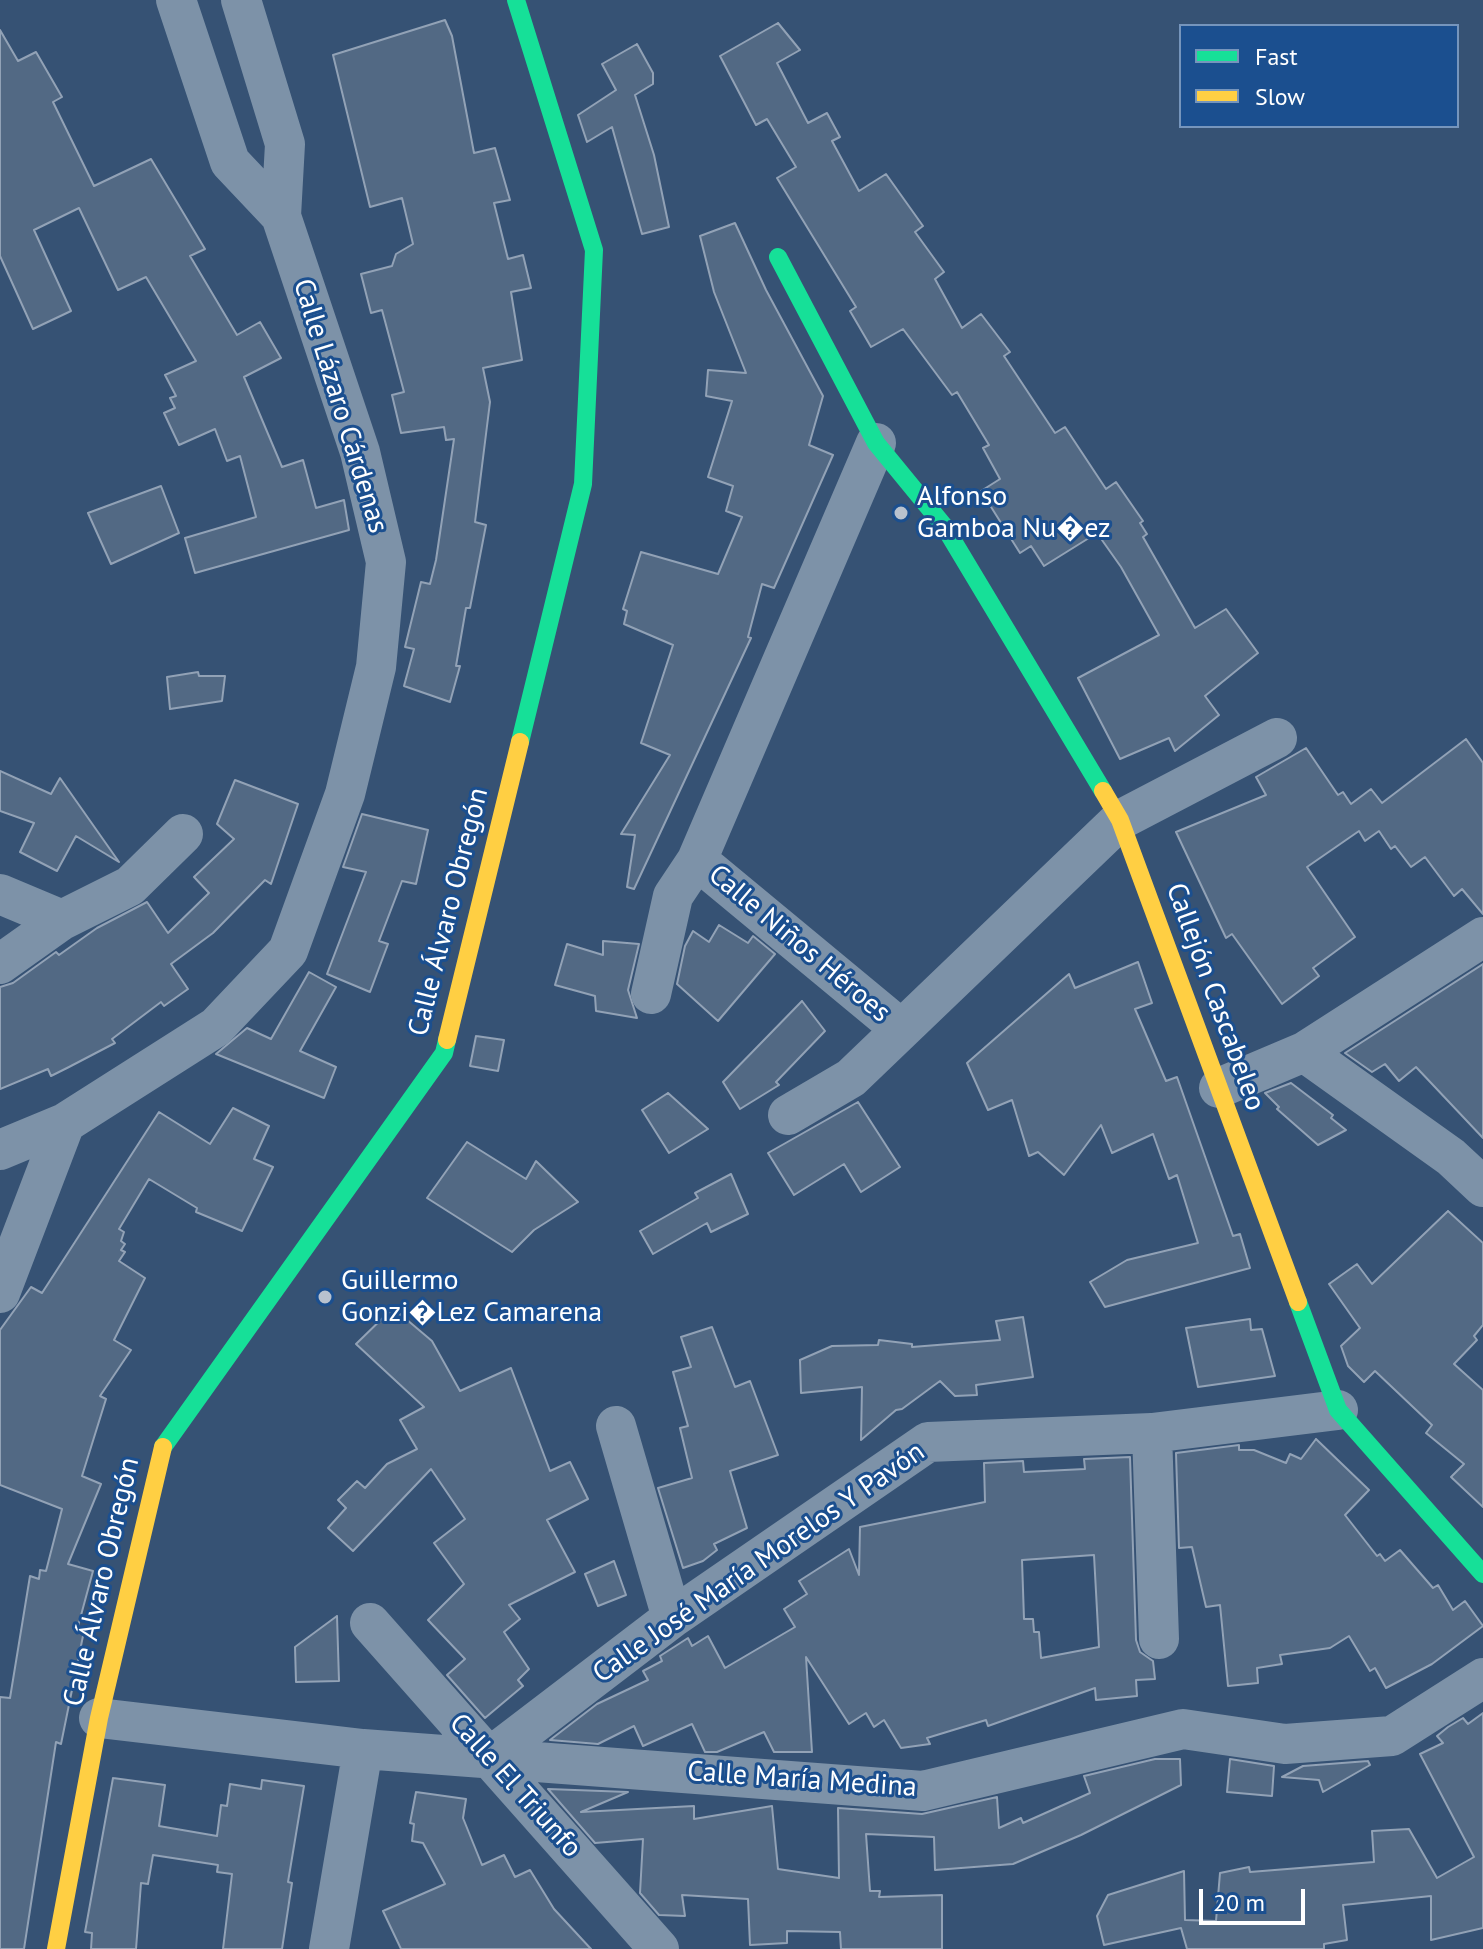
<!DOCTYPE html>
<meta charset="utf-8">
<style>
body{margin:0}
#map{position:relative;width:1483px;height:1949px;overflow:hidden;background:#365274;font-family:"PT Sans",sans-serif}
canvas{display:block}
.legend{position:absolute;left:1179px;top:24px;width:280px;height:104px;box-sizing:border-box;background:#1b4f8f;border:2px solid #7695bc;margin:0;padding:10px 14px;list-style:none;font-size:24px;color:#fff}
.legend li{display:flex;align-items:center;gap:16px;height:40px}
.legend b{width:40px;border:2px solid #7695bc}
.scale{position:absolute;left:1199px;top:1889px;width:106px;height:36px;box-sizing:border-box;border:4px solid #fff;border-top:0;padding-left:10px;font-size:24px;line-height:28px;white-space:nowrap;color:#fff;-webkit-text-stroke:6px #1b4f8f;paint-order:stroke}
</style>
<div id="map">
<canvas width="1483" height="1949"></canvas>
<ul class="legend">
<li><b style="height:10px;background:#16e098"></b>Fast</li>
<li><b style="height:10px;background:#ffcf43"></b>Slow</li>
</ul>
<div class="scale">20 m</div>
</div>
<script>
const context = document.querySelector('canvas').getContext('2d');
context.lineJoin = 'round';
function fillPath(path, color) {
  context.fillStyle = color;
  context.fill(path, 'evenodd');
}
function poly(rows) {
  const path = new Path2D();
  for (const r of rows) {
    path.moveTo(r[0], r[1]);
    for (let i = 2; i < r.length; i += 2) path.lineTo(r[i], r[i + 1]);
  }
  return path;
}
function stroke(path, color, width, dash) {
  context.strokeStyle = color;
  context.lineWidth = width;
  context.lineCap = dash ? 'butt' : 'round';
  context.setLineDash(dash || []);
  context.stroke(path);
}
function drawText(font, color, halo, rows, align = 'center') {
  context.font = font + ' "PT Sans",sans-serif';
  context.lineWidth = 6;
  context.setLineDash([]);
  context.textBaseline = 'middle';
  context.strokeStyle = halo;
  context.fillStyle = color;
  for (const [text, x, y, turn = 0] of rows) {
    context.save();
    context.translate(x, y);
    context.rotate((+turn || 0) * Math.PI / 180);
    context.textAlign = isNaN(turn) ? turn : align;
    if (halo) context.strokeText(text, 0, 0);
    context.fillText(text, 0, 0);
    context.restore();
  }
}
const building = poly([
 [445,20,452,36,474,153,495,148,510,200,494,203,508,259,523,255,531,288,511,292,522,360,483,368,490,402,475,522,486,525,470,608,466,608,456,666,460,666,450,702,404,686,414,649,405,647,421,582,430,584,436,560,454,439,446,440,444,427,401,433,392,395,404,392,382,310,371,313,361,274,392,266,396,254,413,244,402,198,370,207,333,55,445,20],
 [778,23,800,50,777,63,808,123,827,113,840,137,832,141,859,191,886,174,923,226,915,232,944,272,935,279,962,328,981,314,1010,352,1004,356,1055,433,1065,427,1106,489,1116,482,1143,521,1140,523,1147,534,1143,537,1195,628,1226,609,1258,653,1205,696,1219,715,1175,751,1169,738,1120,759,1078,678,1159,635,1121,567,1097,533,1044,566,1031,546,1020,553,981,491,1000,479,983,448,989,445,957,392,952,395,903,329,871,347,850,311,856,307,777,178,796,167,767,119,756,125,720,56,778,23],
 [0,30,18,61,36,52,62,97,53,102,94,186,151,159,205,249,190,256,237,335,260,322,281,358,244,377,282,467,303,460,316,508,344,500,349,530,195,573,185,538,256,517,240,456,227,461,215,429,179,445,164,413,175,408,170,398,176,396,165,375,196,361,146,277,118,290,79,208,34,230,71,311,33,329,0,256,0,30],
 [637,44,653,73,653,84,635,95,654,155,669,227,642,234,612,127,587,142,578,115,616,90,602,64,637,44],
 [735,223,766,290,823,396,809,445,833,455,774,588,762,584,748,637,751,638,634,889,627,887,635,835,621,834,670,755,641,743,673,645,624,624,627,611,623,609,641,552,718,574,742,517,726,511,733,486,708,477,732,401,706,396,708,370,746,373,714,292,700,236,735,223],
 [161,486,179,533,111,564,88,513,161,486],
 [198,672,199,676,225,676,222,701,170,709,167,677,198,672],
 [1466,739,1483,763,1483,914,1462,889,1454,896,1425,857,1411,867,1395,846,1391,849,1379,831,1365,841,1359,831,1307,867,1355,937,1313,968,1319,976,1282,1004,1232,934,1226,938,1176,832,1266,795,1256,777,1306,748,1338,795,1343,792,1351,804,1371,789,1382,803,1466,739],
 [0,771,51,794,60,778,119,862,76,836,57,871,20,852,34,823,0,811,0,771],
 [235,780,298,804,271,884,265,880,213,933,171,964,188,989,164,1006,161,1002,112,1039,115,1043,69,1067,51,1076,48,1069,0,1089,0,987,13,983,56,952,59,955,97,928,147,902,168,933,209,893,194,877,234,839,217,824,235,780],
 [362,814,428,830,416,884,402,881,379,941,388,944,370,992,327,974,366,872,343,867,362,814],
 [719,925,748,943,753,936,775,954,718,1021,677,984,685,946,693,931,709,942,719,925],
 [603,941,639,944,628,990,637,1018,596,1011,595,996,555,985,567,944,603,955,603,941],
 [1138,962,1152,1003,1135,1009,1166,1081,1177,1077,1233,1236,1240,1234,1250,1268,1105,1307,1090,1282,1127,1260,1198,1243,1177,1175,1169,1179,1153,1134,1112,1153,1101,1125,1064,1175,1038,1152,1029,1156,1012,1100,988,1110,967,1063,1069,974,1075,988,1138,962],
 [1483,964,1483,1138,1416,1067,1399,1081,1385,1064,1372,1072,1345,1053,1483,964],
 [309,972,336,987,300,1051,336,1067,324,1098,216,1054,247,1028,271,1039,309,972],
 [802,1001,825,1031,776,1082,779,1085,740,1109,723,1082,802,1001],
 [476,1036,504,1040,498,1071,470,1066,476,1036],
 [1291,1083,1333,1115,1331,1118,1346,1130,1318,1145,1277,1109,1279,1107,1265,1093,1291,1083],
 [668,1093,708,1129,669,1153,642,1110,668,1093],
 [858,1102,900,1167,861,1192,844,1164,794,1195,768,1153,858,1102],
 [233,1108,269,1126,254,1159,273,1167,242,1231,196,1212,197,1208,149,1179,119,1229,124,1232,121,1241,125,1244,121,1250,125,1252,119,1261,145,1278,114,1340,131,1350,100,1396,106,1399,82,1476,101,1484,68,1564,93,1571,77,1630,84,1631,61,1744,56,1742,24,1949,0,1949,0,1697,10,1698,30,1576,39,1579,40,1570,46,1571,62,1509,0,1485,0,1330,31,1287,42,1293,159,1112,210,1144,233,1108],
 [467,1142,526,1179,536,1161,578,1202,534,1230,512,1252,427,1198,467,1142],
 [731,1174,748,1214,711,1232,707,1223,653,1254,640,1231,698,1198,695,1193,731,1174],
 [1448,1211,1483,1243,1483,1325,1474,1336,1477,1340,1454,1364,1483,1390,1483,1507,1451,1477,1464,1464,1426,1433,1432,1425,1375,1371,1364,1382,1348,1366,1341,1346,1360,1328,1329,1284,1357,1264,1372,1284,1448,1211],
 [393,1308,432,1341,460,1391,511,1368,550,1471,570,1462,588,1499,547,1520,575,1572,509,1605,520,1619,504,1632,529,1669,518,1680,523,1686,485,1718,447,1675,465,1659,428,1620,464,1584,434,1543,465,1519,431,1469,353,1551,328,1528,346,1508,338,1500,357,1481,365,1488,387,1464,417,1449,400,1420,424,1407,356,1344,393,1308],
 [1023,1317,1033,1377,976,1385,977,1395,955,1396,940,1381,902,1409,896,1410,861,1440,862,1387,801,1393,800,1360,832,1346,878,1345,879,1340,912,1344,912,1347,1000,1340,996,1321,1023,1317],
 [1250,1319,1251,1330,1262,1329,1275,1376,1198,1387,1186,1328,1250,1319],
 [712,1327,735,1387,750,1381,778,1455,730,1471,747,1528,714,1544,717,1550,703,1561,683,1568,658,1488,692,1478,680,1428,688,1426,673,1372,691,1367,681,1337,712,1327],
 [1316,1439,1369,1490,1345,1515,1377,1556,1380,1554,1385,1561,1400,1550,1433,1588,1438,1585,1453,1610,1465,1601,1483,1626,1432,1664,1386,1688,1375,1668,1370,1671,1349,1636,1330,1648,1280,1655,1282,1664,1257,1668,1258,1683,1228,1686,1220,1605,1206,1607,1192,1547,1179,1548,1176,1453,1239,1445,1239,1450,1254,1450,1286,1463,1290,1454,1301,1459,1316,1439],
 [1130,1457,1136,1640,1140,1652,1153,1661,1155,1679,1136,1680,1137,1696,1096,1700,1095,1688,988,1726,986,1720,927,1738,930,1744,901,1748,884,1720,874,1727,866,1713,849,1724,806,1657,812,1752,774,1752,764,1732,717,1752,705,1752,692,1724,643,1746,634,1726,598,1744,550,1740,597,1704,648,1680,643,1671,662,1661,660,1656,688,1638,692,1646,708,1636,725,1668,795,1627,784,1609,807,1594,799,1581,849,1549,859,1575,860,1527,985,1502,984,1463,1023,1461,1024,1472,1085,1469,1084,1459,1130,1457],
 [1094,1555,1099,1647,1041,1658,1039,1632,1034,1632,1033,1619,1024,1619,1022,1560,1094,1555],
 [614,1561,626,1595,598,1606,585,1574,614,1561],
 [337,1616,339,1681,296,1682,295,1647,337,1616],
 [1483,1713,1483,1928,1431,1940,1431,1896,1343,1905,1347,1940,1324,1944,1324,1949,1187,1949,1181,1928,1104,1945,1097,1916,1108,1895,1184,1871,1185,1920,1216,1921,1220,1873,1249,1867,1250,1872,1374,1862,1372,1831,1409,1829,1437,1878,1474,1857,1420,1754,1443,1743,1437,1736,1448,1727,1463,1718,1468,1724,1483,1713],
 [1155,1759,1180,1759,1181,1785,1081,1835,1013,1864,935,1870,934,1837,866,1834,870,1891,880,1891,879,1897,942,1895,942,1949,841,1949,840,1932,787,1931,787,1943,750,1945,748,1899,682,1895,685,1916,659,1915,640,1893,643,1839,595,1843,548,1789,628,1792,581,1812,694,1806,694,1819,772,1806,778,1869,839,1878,838,1808,922,1814,997,1797,999,1828,1021,1818,1023,1823,1090,1793,1084,1776,1155,1759],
 [1230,1759,1274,1766,1272,1796,1227,1792,1230,1759],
 [1368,1761,1370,1765,1323,1792,1319,1780,1282,1777,1303,1766,1368,1761],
 [113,1778,165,1785,159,1826,217,1836,221,1805,227,1806,230,1784,261,1789,262,1780,304,1786,288,1882,292,1883,282,1949,223,1949,232,1874,217,1872,218,1865,153,1855,148,1884,141,1883,136,1949,91,1949,92,1933,85,1932,113,1778],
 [416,1792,466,1799,463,1818,482,1865,504,1855,515,1877,530,1870,554,1909,591,1949,401,1949,383,1911,445,1884,423,1843,412,1841,414,1824,410,1823,416,1792]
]);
const street = poly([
 [176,0,230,162,281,216],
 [697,860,901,1029],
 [0,894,62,920],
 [0,964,62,920,130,886,183,834],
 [651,994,673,896,697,860,876,443],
 [1304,1052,1451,1157,1483,1187],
 [1219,1088,1304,1052,1483,937],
 [788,1115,851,1078,1120,820,1277,738],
 [0,1150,65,1123,216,1027,288,951,345,794,376,667,386,562,360,452,281,216,285,144,241,0],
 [0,1293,65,1123],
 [616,1426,672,1618],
 [1152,1433,1159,1639],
 [370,1623,659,1949],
 [99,1718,363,1749,923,1791,1183,1729,1285,1744,1392,1736,1483,1678],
 [490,1757,672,1618,928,1442,1152,1433,1338,1410],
 [329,1949,363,1749]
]);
const fast = poly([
 [516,0,594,250,583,484,520,742],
 [778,257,876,443,944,526,1103,791],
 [1298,1302,1338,1410,1483,1574],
 [163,1447,444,1053,447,1040]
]);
const slow = poly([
 [1103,791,1120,820,1298,1302],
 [447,1040,520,742],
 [56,1949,99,1718,163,1447]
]);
const markers = [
 [901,513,8,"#b9c2ce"],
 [325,1297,8,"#b9c2ce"]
];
const streetNames = [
 ["Calle Lázaro Cárdenas",340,406,73],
 ["Calle Álvaro Obregón",449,912,-76],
 ["Calle Niños Héroes",799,944,40],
 ["Callejón Cascabeleo",1215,997,70],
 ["Calle José María Morelos Y Pavón",759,1563,-35],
 ["Calle Álvaro Obregón",102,1582,-77],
 ["Calle María Medina",802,1780,4],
 ["Calle El Triunfo",515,1786,48]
];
const poiNames = [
 ["Alfonso",917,497],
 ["Gamboa Nu�ez",917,529],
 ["Guillermo",341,1281],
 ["Gonzi�Lez Camarena",341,1313]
];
fillPath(building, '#526984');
stroke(building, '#92a2b6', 2);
stroke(street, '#7d92a8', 40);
stroke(fast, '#16e098', 18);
stroke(slow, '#ffcf43', 18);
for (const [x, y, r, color] of markers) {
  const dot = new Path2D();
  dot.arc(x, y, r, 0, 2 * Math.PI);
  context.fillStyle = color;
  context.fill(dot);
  stroke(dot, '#1b4f8f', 3);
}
drawText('28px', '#fff', '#1b4f8f', streetNames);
drawText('28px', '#fff', '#1b4f8f', poiNames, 'left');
</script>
